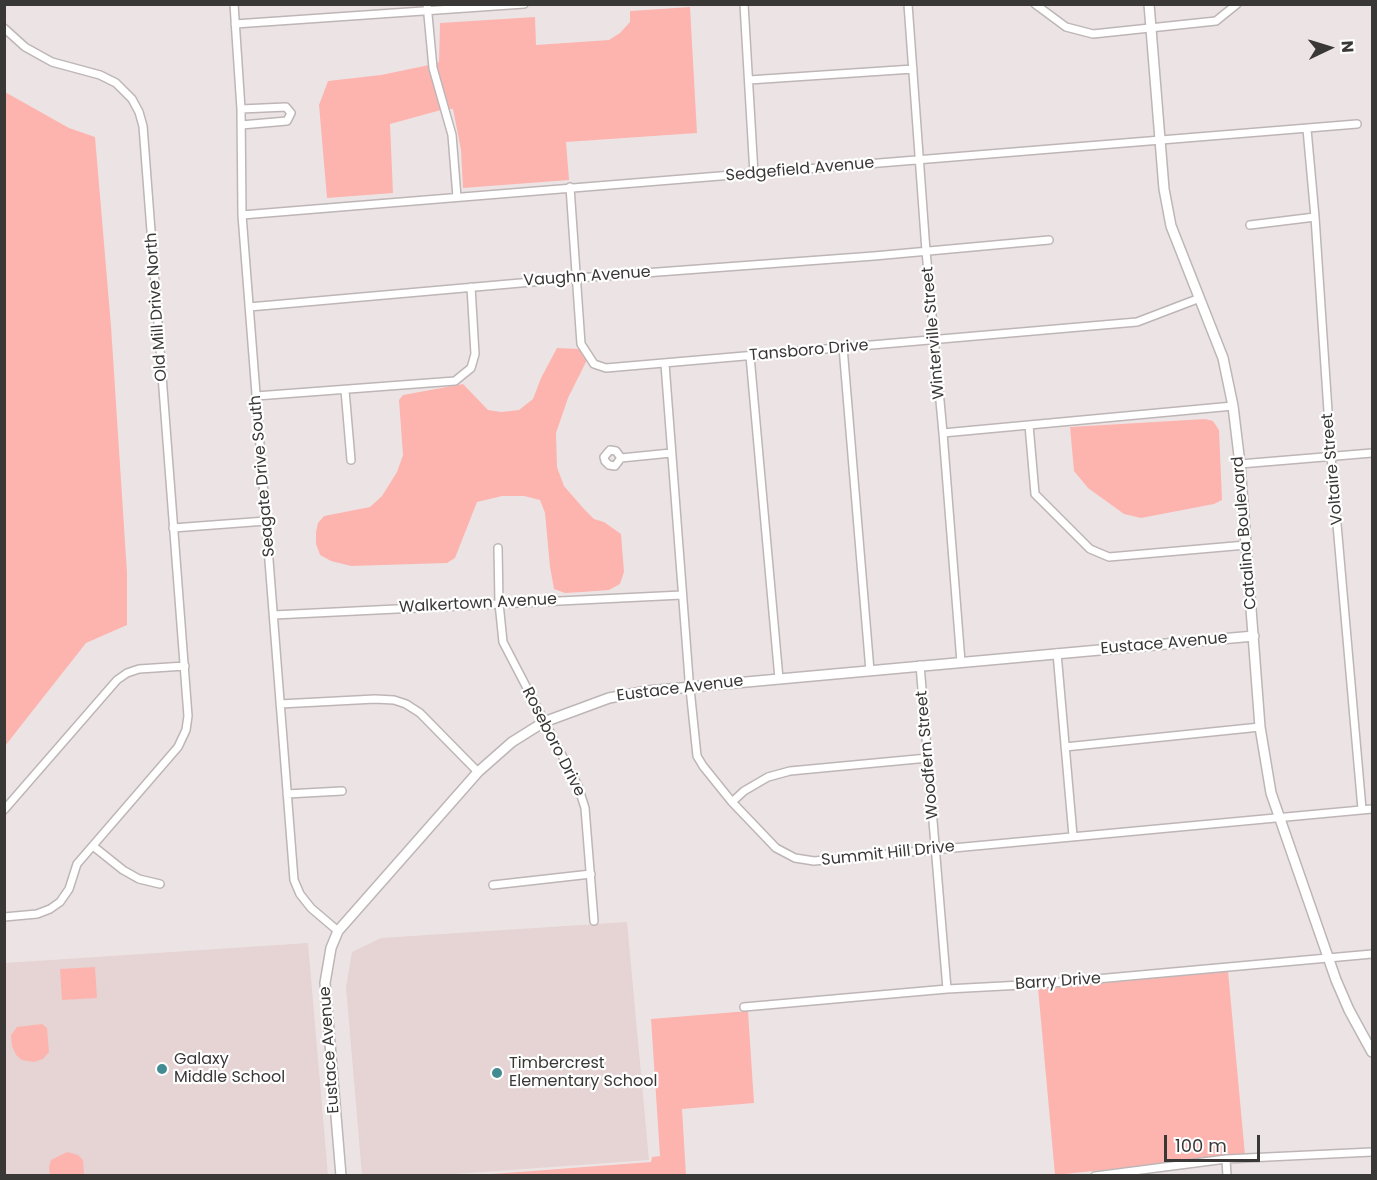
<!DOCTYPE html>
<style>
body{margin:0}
#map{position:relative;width:1377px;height:1180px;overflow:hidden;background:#ece4e4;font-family:Poppins,sans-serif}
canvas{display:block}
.frame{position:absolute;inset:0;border:6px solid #3a3737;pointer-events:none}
.north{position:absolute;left:1299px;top:18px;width:60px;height:60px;-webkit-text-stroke:4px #fff;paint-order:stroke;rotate:86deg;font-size:16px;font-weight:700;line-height:24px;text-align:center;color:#3a3737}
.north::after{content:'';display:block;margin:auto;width:21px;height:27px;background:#3a3737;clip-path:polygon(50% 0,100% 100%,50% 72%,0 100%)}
.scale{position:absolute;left:1164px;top:1135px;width:96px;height:27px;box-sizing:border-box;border:3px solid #3a3737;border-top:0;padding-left:8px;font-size:18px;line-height:21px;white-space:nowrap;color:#3a3737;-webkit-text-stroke:4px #fff;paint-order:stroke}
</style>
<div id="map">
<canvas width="1377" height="1180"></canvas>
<div class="frame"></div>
<div class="north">N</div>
<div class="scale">100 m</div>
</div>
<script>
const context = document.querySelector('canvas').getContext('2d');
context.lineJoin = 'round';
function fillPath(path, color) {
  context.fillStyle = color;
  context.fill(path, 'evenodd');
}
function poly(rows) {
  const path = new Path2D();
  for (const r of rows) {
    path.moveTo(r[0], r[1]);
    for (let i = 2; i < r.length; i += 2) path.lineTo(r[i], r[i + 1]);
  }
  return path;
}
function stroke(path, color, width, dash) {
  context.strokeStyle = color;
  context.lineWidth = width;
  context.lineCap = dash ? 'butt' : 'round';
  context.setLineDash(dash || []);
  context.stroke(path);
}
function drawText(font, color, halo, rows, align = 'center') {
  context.font = font + ' Poppins,sans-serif';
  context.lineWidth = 4.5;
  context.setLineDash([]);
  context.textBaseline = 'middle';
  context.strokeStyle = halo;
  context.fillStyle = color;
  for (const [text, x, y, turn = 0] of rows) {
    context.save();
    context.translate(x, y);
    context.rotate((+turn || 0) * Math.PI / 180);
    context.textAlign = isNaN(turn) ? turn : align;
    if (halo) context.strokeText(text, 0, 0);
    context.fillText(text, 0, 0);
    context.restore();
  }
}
const built = poly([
 [627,922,649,1160,442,1175,362,1175,346,987,352,952,381,938],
 [308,943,328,1175,5,1176,5,963]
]);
const green = poly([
 [690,7,697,133,566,142,569,180,463,188,461,150,453,109,448,109,437,68,436,63,439,62,440,23,535,17,536,45,609,40,620,33,630,22,630,11],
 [429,65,441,110,390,124,393,193,327,198,319,105,328,81,381,75],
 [5,92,69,128,95,137,111,326,127,573,127,625,86,643,5,746],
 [557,348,580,349,587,360,568,398,556,433,557,467,564,486,584,509,594,519,604,522,621,534,624,572,620,584,609,590,582,592,565,593,554,589,550,567,545,513,540,500,524,496,502,496,477,502,455,558,447,563,351,566,331,561,320,555,316,544,316,532,318,523,324,516,370,507,382,496,397,472,403,455,399,400,403,395,463,384,488,410,501,412,519,410,533,399,541,378],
 [1205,419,1213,421,1219,430,1222,500,1214,504,1141,518,1124,514,1088,488,1074,471,1070,427],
 [95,967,97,998,62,1000,60,969],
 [1228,971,1245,1155,1055,1175,1038,988],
 [748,1011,754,1103,682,1109,686,1175,479,1175,651,1162,652,1157,660,1156,651,1019],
 [42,1024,47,1028,49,1052,43,1059,34,1062,22,1060,16,1055,12,1046,11,1035,17,1027],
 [67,1152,78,1155,83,1160,84,1175,50,1175,49,1167,51,1160]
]);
const minor = poly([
 [234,4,241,109,242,215,294,880,300,894,311,908,338,931],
 [427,4,433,68,452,135,457,197],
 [744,4,754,174],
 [908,4,926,251,943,433,961,662],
 [1035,4,1066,27,1093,34,1216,21,1237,4],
 [235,24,524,4],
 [4,28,25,47,52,62,100,75,116,83,132,99,139,112,143,126,188,716,186,730,178,747,77,864,69,889,60,902,50,909,37,914,4,917],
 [749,80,913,69],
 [241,125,287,121,291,113,286,107,241,109],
 [1307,129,1315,217,1331,456,1362,809],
 [570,187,581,344,594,364,606,368,1137,322,1200,298],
 [242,215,1357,124],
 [1250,225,1315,217],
 [249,307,577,278,874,256,1049,240],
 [843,347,870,671],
 [750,356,779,679],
 [665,364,689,679,697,756,703,766,732,802,776,848,795,858,814,861,1372,809],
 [345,390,351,460],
 [256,396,455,381,471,368,475,354,471,287],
 [1029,425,1035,494,1090,549,1109,557,1246,545],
 [943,433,1233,406],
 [621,458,615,466,609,465,605,461,604,457,610,450,616,451,621,458,671,453],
 [1240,464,1372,453],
 [173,528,266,521],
 [498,548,499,603,503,642,578,786,585,808,594,921],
 [274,615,682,595],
 [1057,653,1073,836],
 [920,665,947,989],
 [280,704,375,699,394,700,406,704,420,713,478,772],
 [1065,747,1260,727],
 [287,794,342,791],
 [732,802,744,791,768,777,790,771,928,758],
 [4,810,117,680,127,673,139,669,185,666],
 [93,846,123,870,139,879,160,884],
 [493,885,591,874],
 [744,1007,947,989,1041,984,1372,954],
 [1226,1159,1227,1176],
 [1095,1176,1226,1159,1372,1152]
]);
const tertiary = poly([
 [1149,4,1164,189,1171,226,1223,358,1233,406,1240,464,1260,727,1271,793,1336,980,1349,1010,1372,1052],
 [341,1176,325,983,331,948,338,931,478,772,512,742,544,722,609,698,647,691,1254,636]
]);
const markers = [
 [162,1069,6,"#438b92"],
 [497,1073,6,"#438b92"]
];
const streetNames = [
 ["Sedgefield Avenue",800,170,-5],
 ["Vaughn Avenue",587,277,-4],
 ["Old Mill Drive North",157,307,-94],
 ["Winterville Street",934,333,-95],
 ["Tansboro Drive",809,351,-5],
 ["Voltaire Street",1333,469,-95],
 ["Seagate Drive South",263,476,-95],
 ["Catalina Boulevard",1245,533,-95],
 ["Walkertown Avenue",478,604,-3],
 ["Eustace Avenue",1164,644,-5],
 ["Eustace Avenue",680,689,-7],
 ["Roseboro Drive",553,742,63],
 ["Woodfern Street",928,755,-95],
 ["Summit Hill Drive",888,854,-6],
 ["Barry Drive",1058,982,-4],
 ["Eustace Avenue",330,1050,-94]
];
const poiNames = [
 ["Galaxy",174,1060],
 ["Middle School",174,1078],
 ["Timbercrest",509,1064],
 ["Elementary School",509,1082]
];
fillPath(built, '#e5d4d3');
fillPath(green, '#fdb4af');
stroke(minor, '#beb6b6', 10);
stroke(tertiary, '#beb6b6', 12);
stroke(minor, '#fff', 7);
stroke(tertiary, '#fff', 9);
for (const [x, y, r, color] of markers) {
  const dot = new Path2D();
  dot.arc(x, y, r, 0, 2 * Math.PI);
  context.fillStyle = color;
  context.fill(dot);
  stroke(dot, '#fff', 2);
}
drawText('16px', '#3a3737', '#fff', streetNames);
drawText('16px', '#3a3737', '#fff', poiNames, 'left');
</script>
